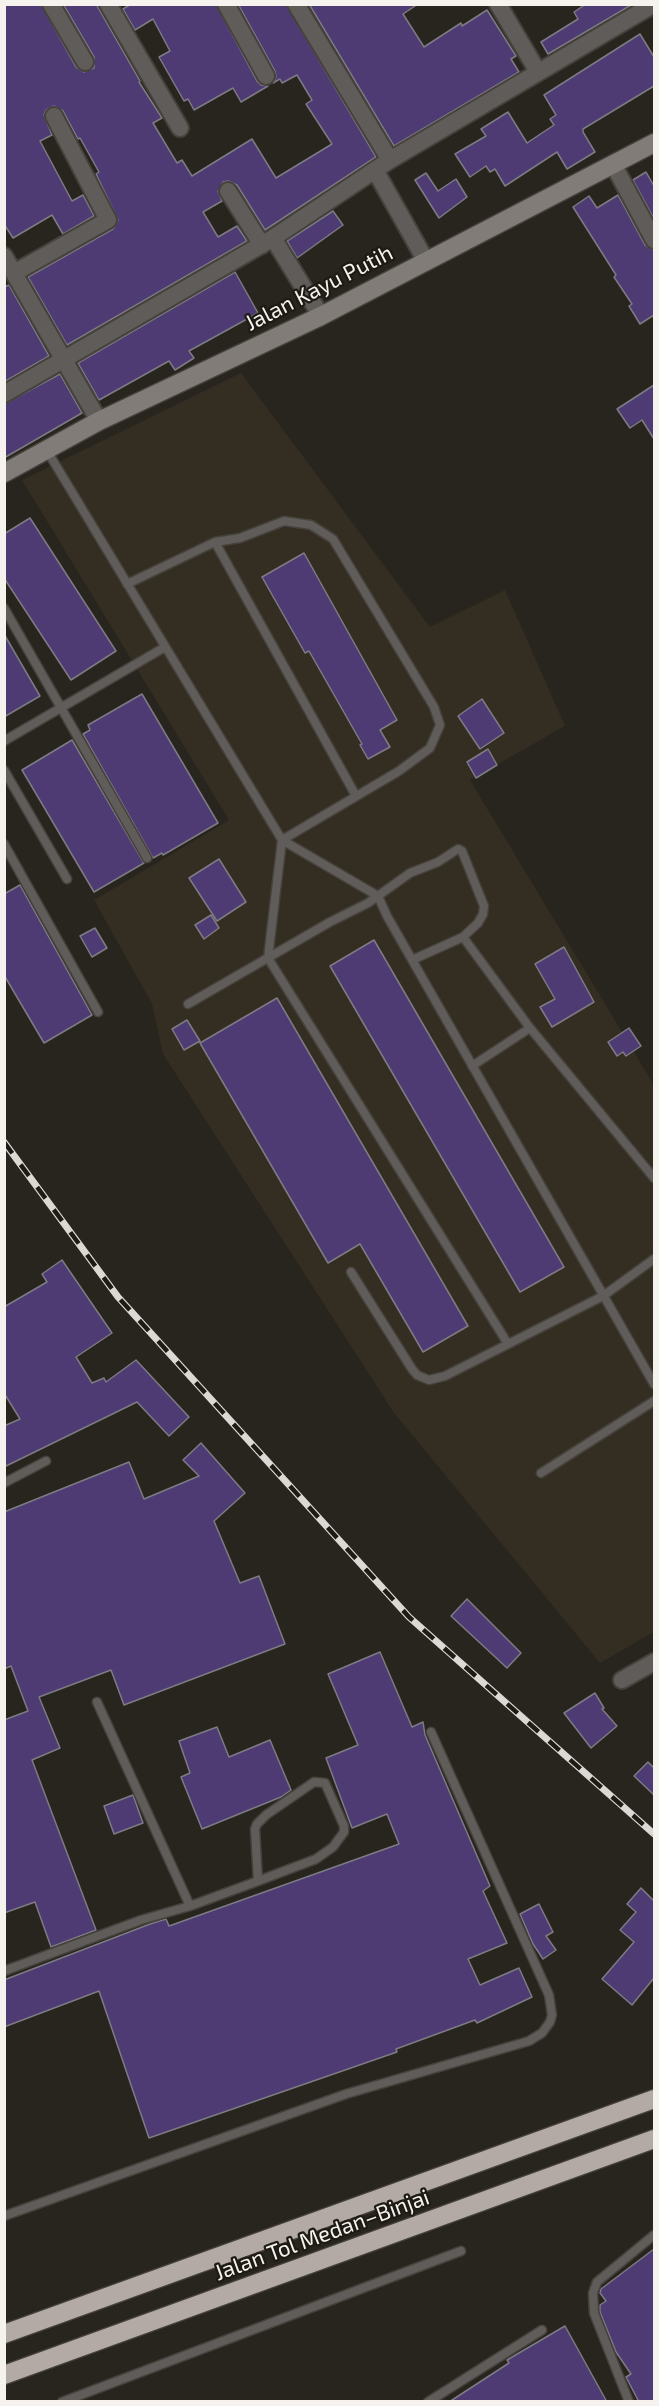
<!DOCTYPE html>
<meta charset="utf-8">
<style>
body{margin:0}
#map{position:relative;width:659px;height:2406px;overflow:hidden;background:#28241e;font-family:"Exo 2",sans-serif}
canvas{display:block}
.frame{position:absolute;inset:0;border:6px solid #f6f3ef;pointer-events:none}
</style>
<div id="map">
<canvas width="659" height="2406"></canvas>
<div class="frame"></div>
</div>
<script>
const context = document.querySelector('canvas').getContext('2d');
context.lineJoin = 'round';
function fillPath(path, color) {
  context.fillStyle = color;
  context.fill(path, 'evenodd');
}
function poly(rows) {
  const path = new Path2D();
  for (const r of rows) {
    path.moveTo(r[0], r[1]);
    for (let i = 2; i < r.length; i += 2) path.lineTo(r[i], r[i + 1]);
  }
  return path;
}
function stroke(path, color, width, dash) {
  context.strokeStyle = color;
  context.lineWidth = width;
  context.lineCap = dash ? 'butt' : 'round';
  context.setLineDash(dash || []);
  context.stroke(path);
}
function drawText(font, color, halo, rows, align = 'center') {
  context.font = font + ' "Exo 2",sans-serif';
  context.lineWidth = 4.5;
  context.setLineDash([]);
  context.textBaseline = 'middle';
  context.strokeStyle = halo;
  context.fillStyle = color;
  for (const [text, x, y, turn = 0] of rows) {
    context.save();
    context.translate(x, y);
    context.rotate((+turn || 0) * Math.PI / 180);
    context.textAlign = isNaN(turn) ? turn : align;
    if (halo) context.strokeText(text, 0, 0);
    context.fillText(text, 0, 0);
    context.restore();
  }
}
const built = poly([
 [241,373,430,627,505,590,565,726,470,780,654,1085,654,1632,600,1663,394,1413,163,1054,152,1004,94,900,229,820,22,480]
]);
const building = poly([
 [4,4,41,4,76,67,84,72,94,68,94,57,63,4,96,4,140,81,139,82,162,118,153,123,177,163,182,160,192,176,252,139,276,178,332,144,306,104,312,100,297,75,282,83,280,79,273,83,276,77,275,71,238,4,286,4,376,157,265,230,237,185,228,181,223,182,218,191,222,201,203,212,218,237,237,226,247,241,67,345,28,277,113,229,118,220,96,174,99,172,80,138,78,139,63,111,54,106,46,110,44,115,52,135,40,141,72,201,83,195,94,216,63,234,52,215,13,238,4,224,4,4],
 [131,4,216,4,257,81,261,85,268,86,241,102,233,88,194,110,188,99,184,101,159,57,170,51,153,19,135,30,123,9,131,4],
 [309,4,418,4,403,14,424,47,461,23,462,26,487,10,516,56,511,59,519,72,394,146,309,4],
 [586,4,633,4,548,54,541,42,578,19,574,12,586,4],
 [640,34,654,57,654,86,583,129,583,132,595,152,567,169,557,152,505,186,495,169,490,172,486,166,470,177,455,154,486,136,481,129,508,112,527,143,554,125,550,119,556,115,544,95,640,34],
 [646,172,654,186,654,219,633,180,646,172],
 [426,173,438,191,456,179,467,197,439,218,415,180,426,173],
 [618,195,645,245,654,250,654,315,640,324,629,306,632,304,614,277,616,275,573,207,589,196,597,208,618,195],
 [333,211,343,225,297,258,287,241,333,211],
 [235,272,258,313,189,351,194,358,175,370,169,361,99,400,78,363,235,272],
 [9,285,49,356,4,382,4,287,9,285],
 [60,374,82,413,4,458,4,404,60,374],
 [654,385,654,439,642,420,630,428,617,409,654,385],
 [30,518,116,651,71,680,4,578,4,534,30,518],
 [304,553,397,720,380,730,390,747,368,759,360,745,362,744,309,651,305,653,262,577,304,553],
 [4,634,40,696,4,717,4,634],
 [142,694,218,823,163,855,162,853,153,858,83,734,90,730,88,725,142,694],
 [482,699,504,733,480,749,458,716,482,699],
 [72,740,144,863,94,892,22,770,72,740],
 [488,749,497,765,476,778,467,762,488,749],
 [219,859,246,902,217,921,189,878,219,859],
 [20,885,92,1015,44,1043,4,975,4,894,20,885],
 [211,915,219,928,204,939,195,925,211,915],
 [95,928,107,948,92,957,80,936,95,928],
 [374,940,564,1267,520,1292,330,966,374,940],
 [564,947,594,1002,552,1027,540,1007,555,999,535,964,564,947],
 [277,998,468,1326,423,1352,360,1244,328,1263,200,1043,277,998],
 [187,1020,200,1041,184,1050,172,1029,187,1020],
 [629,1028,641,1046,626,1056,623,1052,617,1056,608,1042,629,1028],
 [62,1260,112,1333,76,1357,92,1383,104,1378,106,1382,136,1360,189,1417,169,1436,137,1402,4,1467,4,1426,20,1419,4,1393,4,1307,47,1282,42,1274,62,1260],
 [201,1443,245,1493,214,1521,240,1583,259,1576,285,1644,124,1705,111,1670,39,1697,60,1748,32,1760,96,1930,51,1947,35,1902,4,1913,4,1720,28,1711,11,1666,4,1669,4,1512,129,1462,144,1499,199,1476,183,1460,201,1443],
 [467,1599,521,1653,507,1668,451,1616,467,1599],
 [380,1652,412,1727,423,1722,425,1735,490,1886,483,1891,507,1943,468,1959,480,1985,519,1968,532,1997,477,2023,475,2020,396,2049,397,2052,149,2138,99,1991,4,2027,4,1980,150,1924,166,1919,169,1926,399,1844,387,1814,352,1828,326,1758,358,1745,328,1674,380,1652],
 [595,1693,604,1708,602,1709,617,1726,591,1748,564,1713,595,1693],
 [217,1727,229,1757,270,1740,291,1790,281,1797,202,1829,181,1777,190,1773,179,1741,217,1727],
 [648,1762,654,1768,654,1795,634,1776,648,1762],
 [133,1795,143,1823,114,1834,104,1806,133,1795],
 [641,1888,654,1901,654,1978,632,2005,602,1979,634,1942,620,1930,636,1912,627,1904,641,1888],
 [539,1904,553,1932,546,1936,556,1950,543,1959,533,1944,520,1914,539,1904],
 [654,2249,654,2402,639,2402,626,2377,631,2374,616,2352,600,2312,600,2305,606,2301,600,2293,601,2289,654,2249],
 [565,2326,607,2402,449,2402,509,2363,507,2360,565,2326]
]);
const lane = poly([
 [46,449,282,840,378,896,387,916,654,1384],
 [215,542,356,796],
 [127,584,215,542,240,538,284,521,311,525,333,539,434,707,440,725,430,748,399,771,282,840,268,958,508,1344],
 [4,608,147,858],
 [4,741,165,647],
 [4,770,67,879],
 [4,844,98,1012],
 [412,960,463,937,530,1028],
 [188,1004,330,922,368,903,410,873,438,862,458,849,462,851,484,906,483,914,478,923,463,937],
 [472,1066,530,1028,654,1178],
 [351,1272,412,1369,417,1375,429,1380,445,1376,603,1296,654,1259],
 [541,1473,654,1401],
 [4,1483,46,1461],
 [190,1906,258,1881,316,1859,333,1847,344,1832,344,1826,325,1783,314,1782,266,1815,257,1824,255,1829,258,1881],
 [4,1971,141,1920,190,1906,97,1702],
 [4,2216,346,2094,529,2041,542,2033,550,2022,552,2015,549,1995,431,1732],
 [62,2402,461,2251],
 [428,2402,542,2330],
 [629,2402,594,2313,593,2293,597,2282,654,2235]
]);
const street = poly([
 [51,4,85,62],
 [108,4,180,128],
 [226,4,266,76],
 [296,4,390,160],
 [498,4,538,72],
 [613,164,654,240],
 [375,170,426,261],
 [228,191,262,245],
 [273,238,321,316],
 [4,256,99,421],
 [14,273,108,220,54,116],
 [4,394,273,238,390,160,654,4],
 [622,1680,654,1662]
]);
const secondary = poly([
 [4,473,99,421,321,316,654,143]
]);
const highway = poly([
 [4,2334,654,2099],
 [4,2375,654,2139]
]);
const rail = poly([
 [4,1142,118,1297,409,1617,654,1834]
]);
const streetNames = [
 ["Jalan Kayu Putih",319,288,-27],
 ["Jalan Tol Medan–Binjai",322,2235,-20]
];
fillPath(built, '#342d22');
fillPath(building, '#4e3b74');
stroke(building, '#7d7b83', 1.5);
stroke(lane, '#45413b', 11);
stroke(street, '#45413b', 20);
stroke(secondary, '#45413b', 21);
stroke(highway, '#45413b', 21);
stroke(lane, '#605c5a', 8);
stroke(street, '#605c5a', 16);
stroke(secondary, '#817c78', 18);
stroke(highway, '#b3aaa5', 18);
stroke(rail, '#dcd8d4', 7);
stroke(rail, '#1e1a14', 4.5, [14]);
drawText('22px', '#f6f3ef', '#1e1a14', streetNames);
</script>
